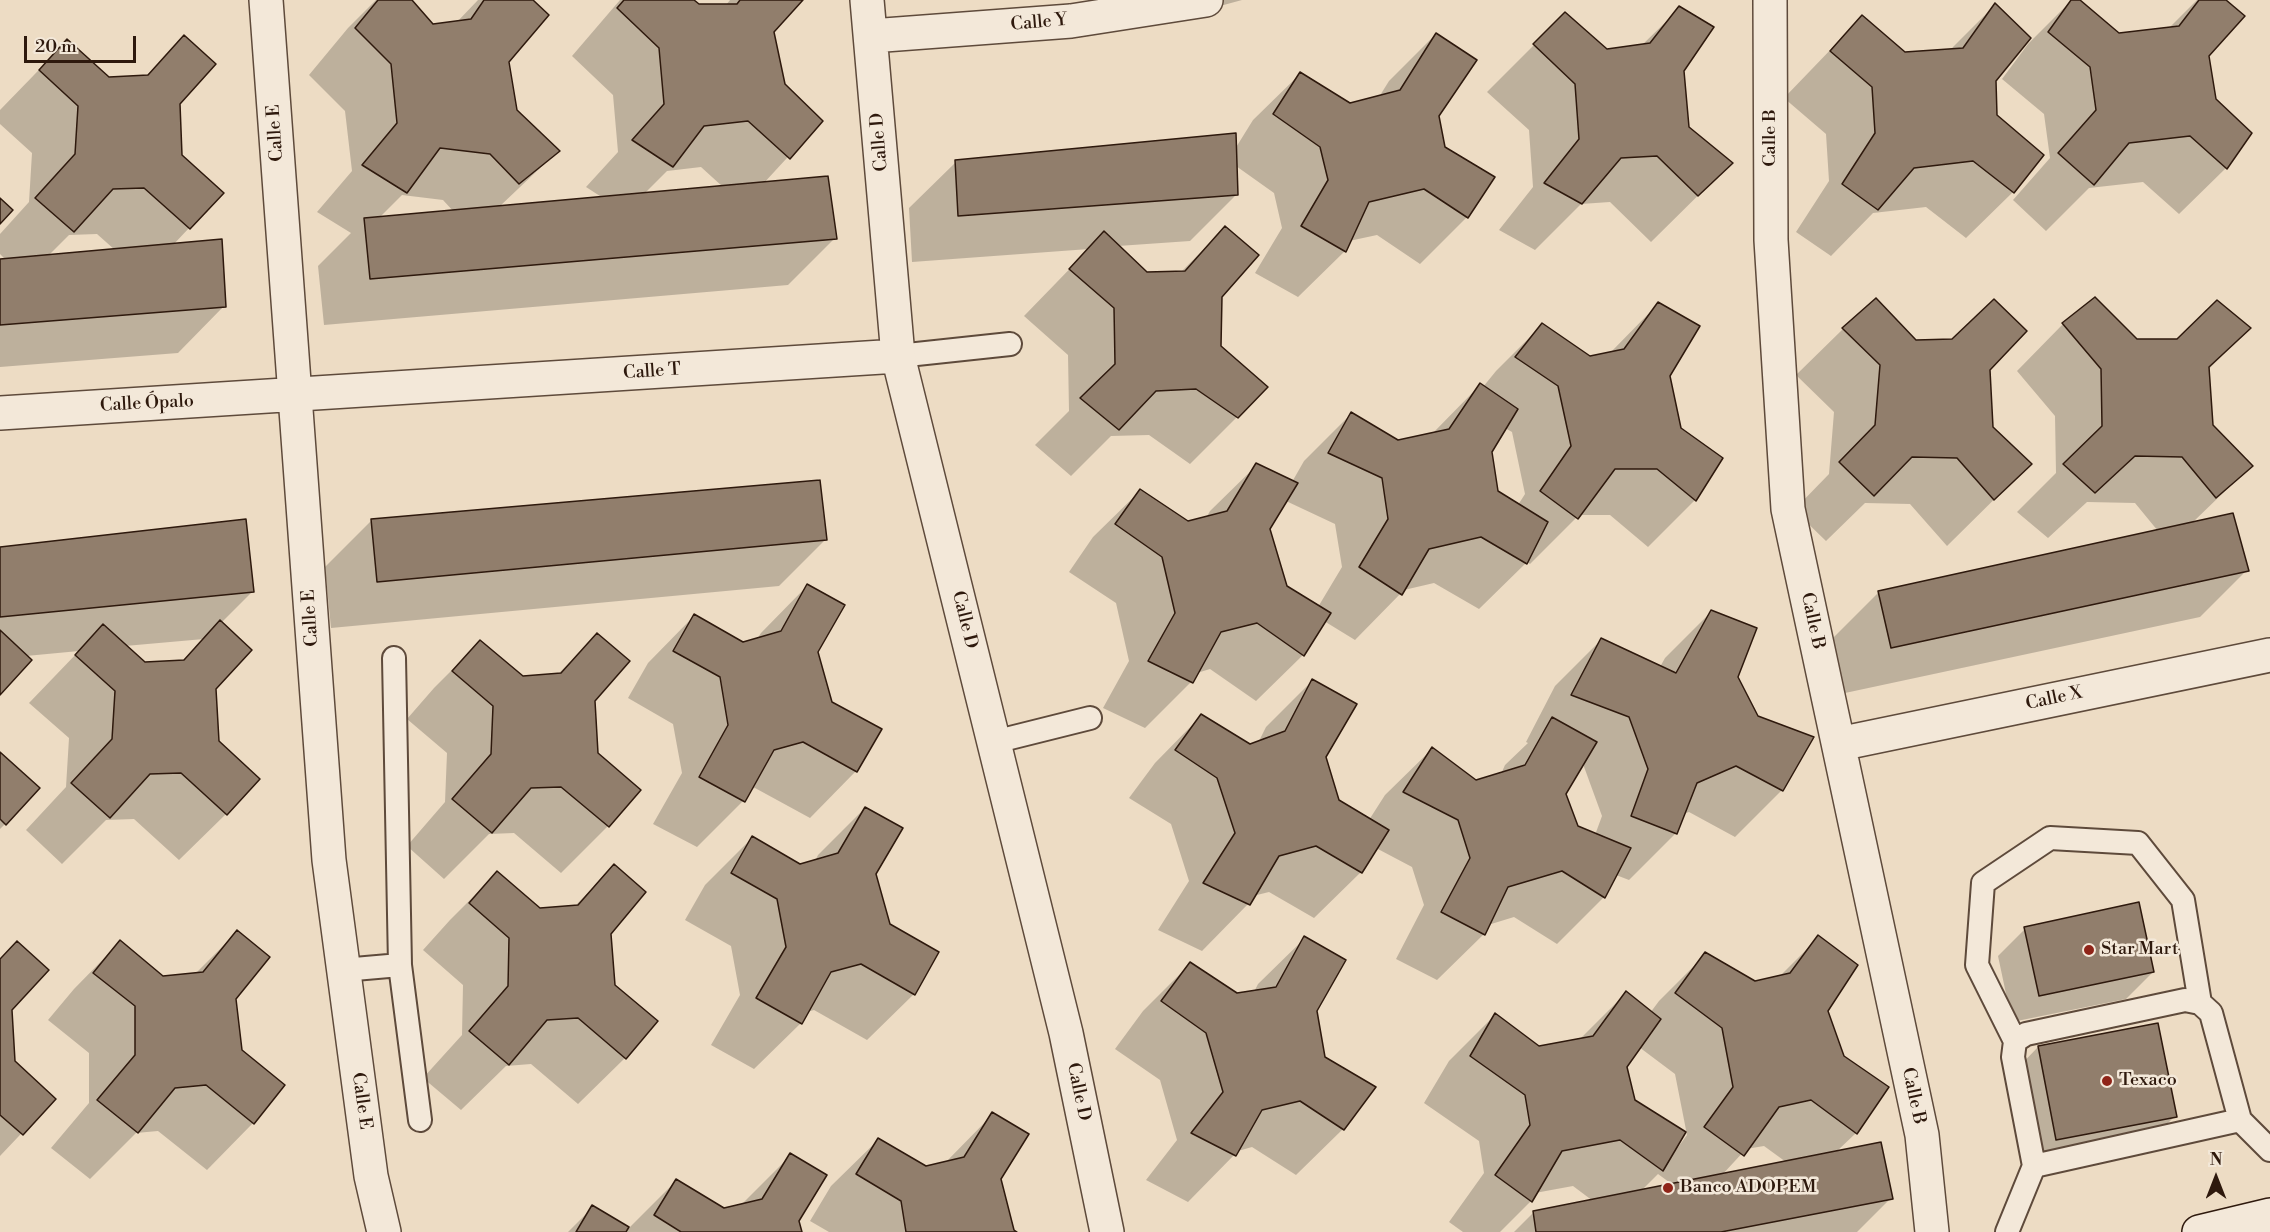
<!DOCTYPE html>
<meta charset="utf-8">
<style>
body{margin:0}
#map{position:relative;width:2270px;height:1232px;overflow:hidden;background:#eddcc4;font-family:"Libre Bodoni",serif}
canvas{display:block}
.north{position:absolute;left:2186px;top:1148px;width:60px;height:60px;-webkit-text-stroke:4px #f3e8d9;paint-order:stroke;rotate:0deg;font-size:16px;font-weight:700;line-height:24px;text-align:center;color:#2e190d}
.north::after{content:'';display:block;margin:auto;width:21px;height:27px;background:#2e190d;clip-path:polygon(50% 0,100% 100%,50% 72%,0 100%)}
.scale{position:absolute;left:24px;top:36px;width:112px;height:27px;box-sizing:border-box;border:3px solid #2e190d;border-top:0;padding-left:8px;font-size:18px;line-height:21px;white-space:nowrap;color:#2e190d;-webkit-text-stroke:4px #f3e8d9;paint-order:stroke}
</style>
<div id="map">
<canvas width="2270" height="1232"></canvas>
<div class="north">N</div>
<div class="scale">20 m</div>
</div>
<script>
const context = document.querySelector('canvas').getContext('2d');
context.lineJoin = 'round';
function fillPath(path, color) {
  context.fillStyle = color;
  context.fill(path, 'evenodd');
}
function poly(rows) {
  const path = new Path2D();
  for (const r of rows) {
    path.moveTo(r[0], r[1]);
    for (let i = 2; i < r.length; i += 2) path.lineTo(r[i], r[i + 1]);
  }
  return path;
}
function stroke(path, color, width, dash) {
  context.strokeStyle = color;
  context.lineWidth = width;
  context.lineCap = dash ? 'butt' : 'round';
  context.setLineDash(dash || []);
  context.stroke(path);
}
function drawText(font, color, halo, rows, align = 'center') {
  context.font = font + ' "Libre Bodoni",serif';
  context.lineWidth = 5;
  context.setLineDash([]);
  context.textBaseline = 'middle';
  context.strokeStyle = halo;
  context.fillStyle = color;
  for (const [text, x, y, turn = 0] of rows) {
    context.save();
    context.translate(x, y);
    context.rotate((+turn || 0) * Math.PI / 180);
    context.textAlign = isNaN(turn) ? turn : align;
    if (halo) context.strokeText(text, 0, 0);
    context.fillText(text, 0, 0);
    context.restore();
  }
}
const shadow = poly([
 [376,0,410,0,433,26,456,23,478,0,530,0,508,62,516,111,558,151,499,207,603,198,586,187,618,152,613,95,572,56,620,0,692,0,698,5,726,5,730,0,801,0,772,32,784,85,821,121,763,184,835,238,788,285,324,325,318,266,351,233,317,212,352,171,345,111,309,75,348,28],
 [701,167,723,187,644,194,667,171],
 [402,195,443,200,454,212,379,218],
 [1171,0,1242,0,1176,18],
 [2072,0,2078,0,2118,34,2169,28,2197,0,2224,0,2208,55,2215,100,2250,133,2226,168,2179,214,2143,182,2089,188,2046,231,2013,200,2050,158,2044,114,2002,79,2028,44],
 [1995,5,1996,116,2013,192,1966,238,1926,207,1873,213,1831,256,1796,232,1829,181,1826,134,1784,98,1862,17,1904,53,1950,50],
 [1680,8,1682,71,1688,128,1731,163,1651,242,1610,202,1581,204,1535,250,1499,230,1533,187,1529,130,1487,92,1565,14,1607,50,1641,46],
 [1436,34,1437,116,1444,147,1492,177,1467,217,1420,264,1377,235,1349,241,1345,251,1298,297,1255,273,1282,228,1274,193,1236,166,1237,194,1190,241,1118,246,1147,274,1180,273,1225,228,1220,296,1220,347,1266,388,1190,464,1149,435,1111,436,1071,476,1035,445,1069,411,1068,355,1024,316,1089,249,912,262,909,208,956,162,1235,149,1253,120,1300,74,1349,105,1379,97,1389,81],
 [184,37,178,103,181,156,222,193,173,245,224,306,178,353,0,367,0,260,6,260,0,254,0,234,29,202,32,153,0,124,0,110,67,41,108,78,145,77],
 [97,234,115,250,48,256,69,235],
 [2095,299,2136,340,2178,340,2249,328,2208,370,2212,425,2251,466,2192,523,2247,570,2200,617,1845,693,1832,639,1879,592,2158,531,2135,503,2087,502,2048,538,2017,512,2056,473,2055,416,2017,371,2063,324],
 [1876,300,1992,427,2030,464,1947,546,1910,504,1865,503,1826,541,1794,510,1829,474,1834,412,1796,375,1843,329],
 [1658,304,1668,375,1680,429,1721,459,1695,500,1648,547,1610,515,1579,515,1530,564,1527,562,1479,609,1434,583,1404,590,1355,640,1324,621,1303,655,1256,701,1210,669,1197,673,1191,682,1145,728,1103,708,1129,661,1116,603,1069,572,1093,537,1140,491,1188,523,1206,518,1210,511,1257,465,1292,482,1304,461,1351,414,1398,441,1432,434,1480,385,1483,387,1496,371,1542,325,1589,357,1610,353],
 [1505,428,1512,432,1525,494,1518,505,1497,492,1491,451],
 [1286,501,1335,524,1342,567,1318,607,1286,587,1269,529],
 [372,520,826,539,779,586,331,628,325,567],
 [0,549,252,592,221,623,215,689,217,741,226,814,179,860,134,819,106,820,62,864,26,830,66,787,69,738,29,703,79,651,26,656,0,692],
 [204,639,181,662,144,664,125,646],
 [807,586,817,652,831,703,856,771,810,818,755,788,750,789,743,801,697,847,653,824,682,773,673,724,628,698,648,663,694,616,743,643,757,639,761,633],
 [1711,612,1782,790,1735,837,1689,812,1683,814,1676,833,1629,880,1616,875,1604,897,1557,944,1514,917,1488,925,1484,934,1437,980,1396,959,1424,905,1412,867,1376,848,1361,872,1314,918,1269,892,1253,896,1248,904,1202,951,1158,930,1189,881,1171,824,1129,798,1155,763,1201,716,1250,746,1258,743,1266,727,1312,681,1324,757,1338,801,1369,820,1385,795,1432,749,1475,781,1501,774,1505,765,1528,743,1526,742,1555,686,1601,640,1660,667,1665,658],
 [1583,764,1602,816,1595,835,1577,828,1565,794],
 [597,635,593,701,597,754,608,826,561,873,514,833,489,834,444,879,407,846,445,802,447,753,407,719,434,688,480,642,522,678,557,675],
 [0,754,5,824,0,829],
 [865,808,875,874,889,925,914,994,867,1040,814,1010,807,1012,801,1023,754,1069,711,1045,740,995,731,946,685,920,705,885,752,838,800,865,815,861,818,855],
 [614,866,610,933,614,985,625,1058,578,1104,531,1064,506,1066,461,1110,423,1078,462,1035,463,985,423,950,450,920,497,873,539,910,574,907],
 [2025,929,2153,972,2126,999,2012,1022,1998,956],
 [237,932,235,998,240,1051,253,1123,207,1170,158,1131,136,1133,90,1179,51,1148,89,1103,89,1053,48,1020,74,989,120,942,163,977,195,974],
 [1819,937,1826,1011,1856,1133,1836,1152,1891,1198,1857,1232,1514,1232,1533,1213,1593,1201,1573,1186,1535,1193,1531,1201,1500,1232,1463,1232,1449,1222,1484,1173,1479,1141,1424,1103,1449,1061,1495,1015,1538,1048,1579,1040,1626,993,1650,1013,1659,1001,1706,954,1755,983,1778,978],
 [1639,1047,1675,1074,1687,1135,1676,1150,1633,1101,1625,1066],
 [1764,1146,1786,1162,1722,1175,1746,1149],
 [1658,1174,1673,1185,1641,1191],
 [1305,938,1324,1058,1343,1129,1296,1175,1252,1147,1238,1151,1188,1202,1146,1180,1177,1140,1160,1080,1115,1049,1143,1011,1190,964,1237,995,1254,992,1258,984],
 [0,960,11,1009,13,1062,54,1099,0,1156],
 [2038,1047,2175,1116,2148,1143,2030,1166,2012,1074],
 [993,1114,1000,1179,1014,1232,829,1232,810,1221,831,1186,878,1140,926,1168,944,1164],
 [791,1155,800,1232,568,1232,593,1207,628,1229,676,1181,723,1210,741,1205]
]);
const building = poly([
 [378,0,412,0,433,24,471,19,484,0,533,0,549,15,509,62,517,110,560,151,519,184,490,154,440,148,407,193,362,165,397,123,391,64,355,28,378,0],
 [624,0,694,0,699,4,737,4,740,0,803,0,774,32,785,84,823,121,790,159,748,121,704,126,673,167,632,140,664,104,659,48,617,8,624,0],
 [2071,0,2080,0,2119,33,2179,26,2199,0,2226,0,2245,16,2209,56,2216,99,2252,133,2227,169,2190,136,2129,143,2094,185,2058,153,2096,110,2090,67,2048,32,2071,0],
 [1995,3,2031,38,1996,81,1997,115,2044,155,2014,193,1973,161,1914,168,1878,210,1842,184,1875,133,1872,87,1830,51,1862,15,1905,52,1963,48,1995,3],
 [1679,6,1714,27,1684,71,1689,127,1733,163,1698,196,1657,156,1621,158,1582,204,1544,183,1579,139,1575,84,1533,44,1565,12,1607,49,1650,43,1679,6],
 [1436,33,1477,60,1439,116,1445,147,1495,177,1468,218,1424,189,1369,202,1346,252,1301,226,1328,180,1320,147,1273,114,1300,72,1350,103,1400,90,1436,33],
 [184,35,216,64,180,104,182,155,224,193,190,229,144,188,113,189,74,232,35,198,75,154,78,106,39,70,67,39,109,77,148,75,184,35],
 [1236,133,1238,195,958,216,955,160,1236,133],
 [828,176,837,239,370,279,364,218,828,176],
 [0,198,13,210,0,224,0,198],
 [1225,226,1259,255,1222,297,1221,346,1268,387,1238,418,1196,389,1156,391,1119,430,1080,398,1115,364,1114,308,1069,269,1104,231,1147,272,1185,271,1225,226],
 [222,239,226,307,0,325,0,259,222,239],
 [2095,297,2137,339,2177,339,2217,300,2251,328,2209,367,2213,425,2253,466,2216,498,2182,457,2135,456,2095,493,2063,464,2102,426,2101,369,2062,323,2095,297],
 [1876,298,1916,340,1952,339,1994,299,2027,331,1990,370,1993,427,2032,464,1994,500,1957,458,1912,457,1874,496,1839,462,1875,425,1880,365,1842,328,1876,298],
 [1658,302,1700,326,1670,376,1681,428,1723,458,1696,501,1657,469,1615,469,1578,519,1540,491,1571,446,1558,386,1515,357,1542,323,1590,356,1624,349,1658,302],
 [1480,383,1518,409,1492,452,1498,491,1548,522,1527,564,1481,537,1429,549,1402,595,1359,567,1388,519,1382,478,1328,453,1351,412,1398,440,1449,429,1480,383],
 [1256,463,1298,483,1270,529,1287,586,1331,613,1304,656,1257,623,1221,632,1193,683,1148,661,1175,613,1162,557,1115,524,1140,489,1188,521,1227,511,1256,463],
 [820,480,827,540,377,582,371,519,820,480],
 [2233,513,2249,571,1891,648,1878,591,2233,513],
 [246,519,254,592,0,617,0,547,246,519],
 [807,584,845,605,818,652,832,702,882,729,857,772,803,742,774,750,745,802,699,777,728,725,720,677,673,651,694,614,743,642,781,631,807,584],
 [1711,610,1757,628,1738,677,1758,716,1814,737,1783,791,1736,766,1697,783,1677,834,1631,816,1648,769,1629,717,1571,695,1601,638,1676,673,1711,610],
 [220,620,252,650,216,689,219,741,260,779,227,815,181,773,150,774,110,818,71,783,112,739,115,691,75,655,103,624,145,662,184,660,220,620],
 [0,630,32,660,0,695,0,630],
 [597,633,630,661,595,701,598,753,641,790,609,827,561,787,531,788,492,833,452,799,491,754,493,706,452,671,480,640,523,676,561,673,597,633],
 [1312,679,1357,704,1326,757,1339,800,1389,830,1362,873,1316,846,1279,856,1250,905,1203,883,1235,833,1217,778,1175,750,1201,714,1250,744,1285,731,1312,679],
 [1552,717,1597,742,1566,794,1578,826,1631,848,1605,898,1562,871,1508,887,1485,935,1441,912,1470,858,1458,820,1403,792,1432,747,1476,780,1525,765,1552,717],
 [0,752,40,788,6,825,0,819,0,752],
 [865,807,903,828,876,874,890,924,939,952,915,995,861,964,831,972,802,1024,756,998,786,947,777,899,731,873,752,836,800,864,838,853,865,807],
 [614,864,646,892,611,934,615,985,658,1021,626,1059,578,1018,547,1020,509,1065,469,1031,508,986,509,938,469,903,497,871,540,908,578,905,614,864],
 [2139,902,2154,972,2039,996,2024,927,2139,902],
 [237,930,270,957,236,999,242,1050,285,1085,254,1124,206,1085,175,1088,138,1133,97,1100,135,1055,135,1006,93,973,120,940,163,976,203,972,237,930],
 [1818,935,1858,965,1828,1011,1844,1056,1889,1087,1857,1134,1811,1100,1779,1107,1744,1156,1704,1127,1733,1087,1722,1028,1675,993,1705,952,1755,981,1790,973,1818,935],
 [1304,936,1346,960,1317,1011,1325,1057,1376,1087,1344,1130,1300,1101,1262,1110,1236,1156,1191,1133,1223,1092,1206,1033,1161,1001,1190,962,1237,993,1276,987,1304,936],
 [17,941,49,970,12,1010,15,1061,56,1099,23,1135,0,1115,0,959,17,941],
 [1626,991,1661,1019,1627,1067,1635,1100,1686,1132,1663,1171,1620,1140,1562,1151,1532,1202,1495,1175,1530,1125,1525,1095,1470,1056,1495,1013,1539,1046,1593,1036,1626,991],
 [2158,1023,2177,1117,2056,1140,2038,1046,2158,1023],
 [992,1112,1029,1134,1001,1179,1014,1230,1017,1232,906,1232,901,1201,856,1174,878,1138,926,1166,964,1157,992,1112],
 [1881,1142,1893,1199,1721,1232,1536,1232,1533,1211,1881,1142],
 [790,1153,827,1175,799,1221,802,1232,681,1232,654,1215,676,1179,724,1208,762,1199,790,1153],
 [592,1205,629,1227,626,1232,576,1232,592,1205]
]);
const service = poly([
 [898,356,1010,344],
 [394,658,400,965],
 [994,742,1090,718],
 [343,970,400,965,420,1120],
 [2015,1041,2026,1034,2185,1000,2200,1003,2211,1013,2240,1120,2270,1150],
 [2034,1166,2240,1120],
 [2007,1232,2034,1166,2013,1057,2015,1041,1977,965,1983,883,2050,838,2138,843,2183,900,2200,1003]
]);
const minor = poly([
 [266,0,329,860,371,1176,384,1232],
 [867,0,898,356,1066,1033,1107,1232],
 [1770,0,1771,240,1788,509,1922,1135,1932,1232],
 [871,36,1071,21,1206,0],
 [0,413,898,356],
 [1839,744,2270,655]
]);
const secondary = poly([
 [2199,1232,2270,1215]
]);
const markers = [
 [2089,950,6,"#8f2418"],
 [2107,1081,6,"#8f2418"],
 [1668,1188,6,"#8f2418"]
];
const streetNames = [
 ["Calle Y",1039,23,-5],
 ["Calle E",276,133,-94],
 ["Calle B",1771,138,-90],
 ["Calle D",880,142,-95],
 ["Calle T",652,372,-4],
 ["Calle Ópalo",147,404,-3],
 ["Calle E",311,618,-94],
 ["Calle D",964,620,76],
 ["Calle B",1812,621,78],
 ["Calle X",2054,699,-12],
 ["Calle D",1078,1092,78],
 ["Calle B",1913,1096,78],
 ["Calle E",361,1101,82]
];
const poiNames = [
 ["Star Mart",2101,950],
 ["Texaco",2119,1081],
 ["Banco ADOPEM",1680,1188]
];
fillPath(shadow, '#0003');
fillPath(building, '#917e6c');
stroke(building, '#2e190d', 1.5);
stroke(service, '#5e4a3b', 26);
stroke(minor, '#5e4a3b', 36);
stroke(secondary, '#2e190d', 36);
stroke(service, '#f3e8d9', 22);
stroke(minor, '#f3e8d9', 33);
stroke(secondary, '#f3e8d9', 33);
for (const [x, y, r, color] of markers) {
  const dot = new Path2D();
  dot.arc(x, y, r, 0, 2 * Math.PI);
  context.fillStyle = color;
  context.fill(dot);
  stroke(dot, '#f3e8d9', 2);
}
drawText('18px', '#2e190d', '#f3e8d9', streetNames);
drawText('18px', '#2e190d', '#f3e8d9', poiNames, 'left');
</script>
